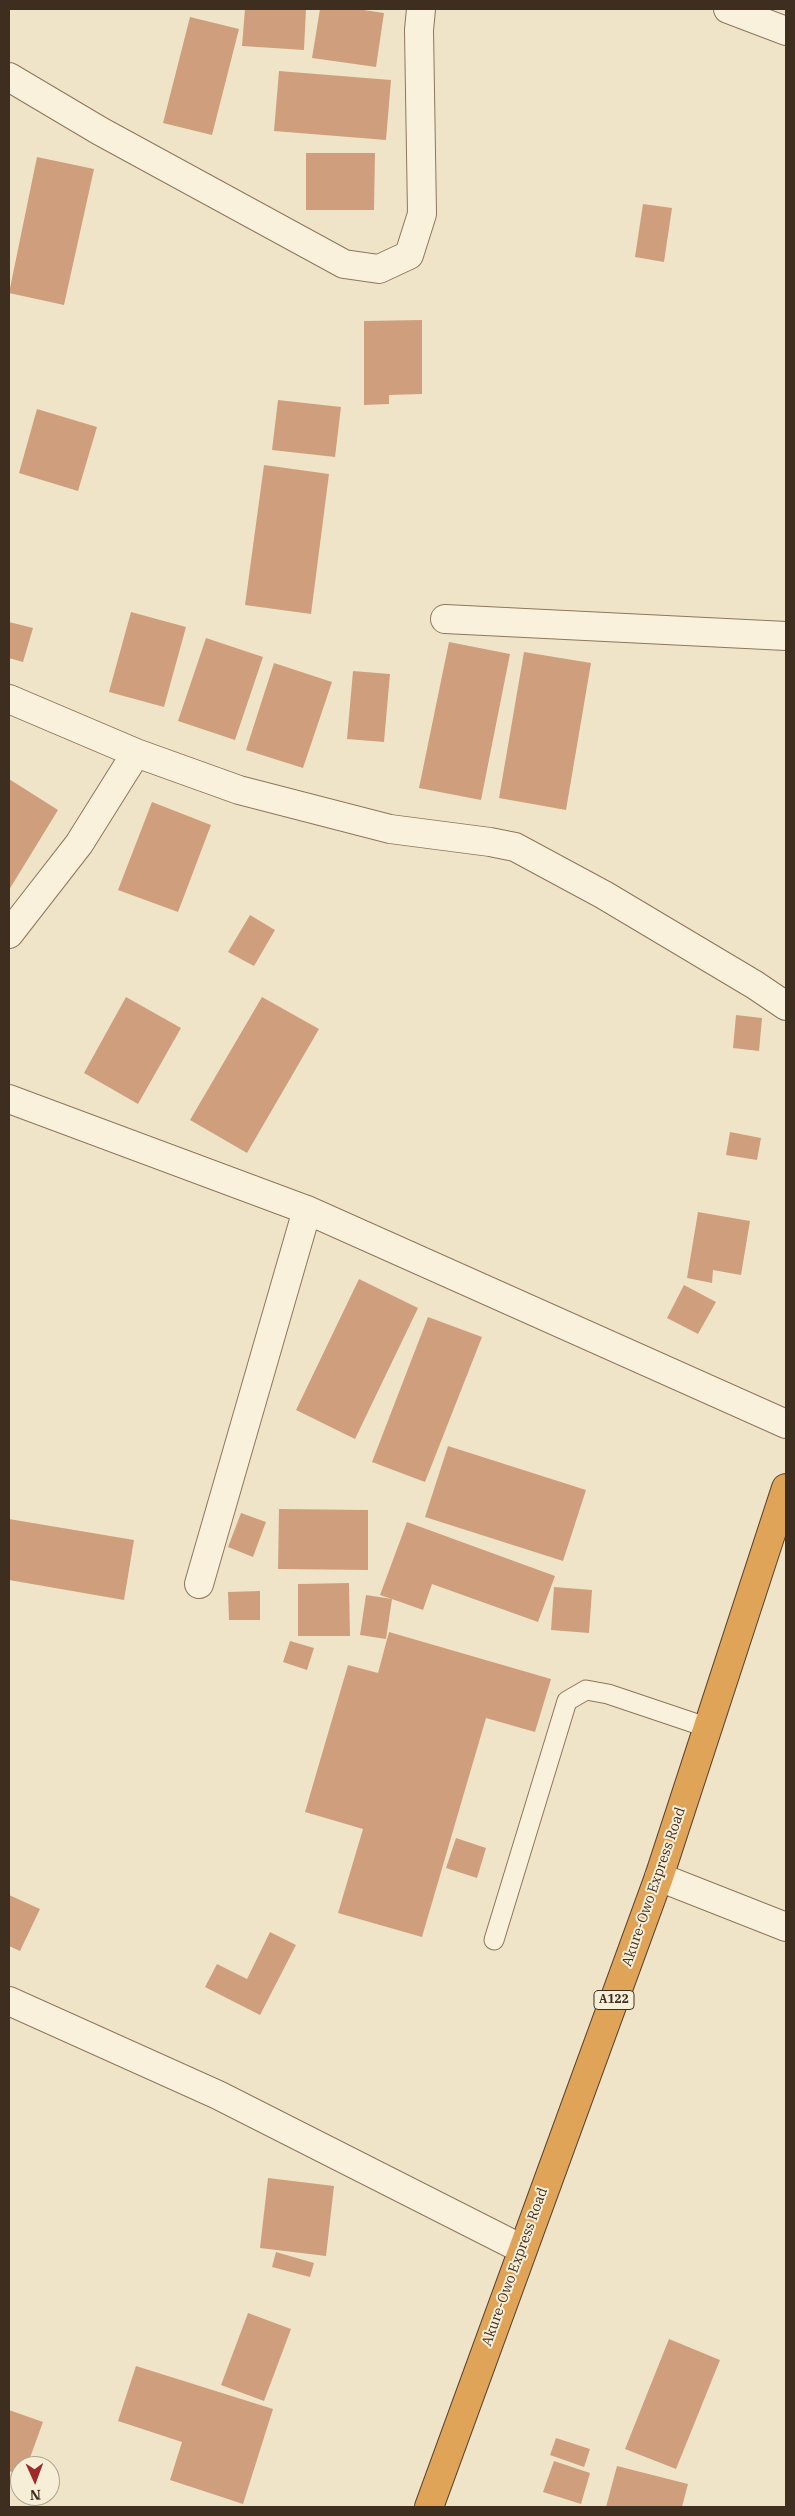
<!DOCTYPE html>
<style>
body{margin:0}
#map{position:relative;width:795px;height:2516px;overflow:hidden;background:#f0e4c8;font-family:"IBM Plex Serif",serif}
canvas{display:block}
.frame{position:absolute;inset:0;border:10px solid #3d2e20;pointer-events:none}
.north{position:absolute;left:10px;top:2456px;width:50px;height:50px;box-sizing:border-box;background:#f7eed8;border:1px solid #ada18e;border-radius:50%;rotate:178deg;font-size:14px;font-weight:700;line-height:20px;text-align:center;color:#3d2e20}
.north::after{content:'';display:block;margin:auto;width:18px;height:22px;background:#9e2a2b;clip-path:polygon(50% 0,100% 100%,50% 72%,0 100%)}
</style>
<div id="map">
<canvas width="795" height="2516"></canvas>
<div class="frame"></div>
<div class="north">N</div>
</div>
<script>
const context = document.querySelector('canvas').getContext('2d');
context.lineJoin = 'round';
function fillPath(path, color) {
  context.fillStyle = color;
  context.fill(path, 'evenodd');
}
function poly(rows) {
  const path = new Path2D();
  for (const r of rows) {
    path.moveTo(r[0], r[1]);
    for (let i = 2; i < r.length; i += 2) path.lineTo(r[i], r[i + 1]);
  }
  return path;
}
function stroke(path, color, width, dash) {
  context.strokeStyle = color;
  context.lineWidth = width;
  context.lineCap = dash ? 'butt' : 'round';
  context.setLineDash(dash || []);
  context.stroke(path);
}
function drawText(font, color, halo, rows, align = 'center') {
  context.font = font + ' "IBM Plex Serif",serif';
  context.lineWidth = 4;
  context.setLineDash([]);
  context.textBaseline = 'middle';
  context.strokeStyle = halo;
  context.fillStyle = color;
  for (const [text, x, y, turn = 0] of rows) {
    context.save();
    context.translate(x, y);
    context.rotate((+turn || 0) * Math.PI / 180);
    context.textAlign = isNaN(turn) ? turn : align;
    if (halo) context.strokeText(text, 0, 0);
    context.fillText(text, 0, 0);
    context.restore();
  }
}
const building = poly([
 [245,9,306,9,304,50,242,46],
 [320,9,357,9,384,13,376,67,312,58],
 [190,17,239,29,212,135,163,123],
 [279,71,391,80,386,140,274,131],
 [306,153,375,153,374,210,306,210],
 [37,157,94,169,64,305,9,293],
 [643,204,672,208,664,262,635,257],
 [422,320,422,394,389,395,389,404,364,405,364,321],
 [278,400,341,407,335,457,272,450],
 [37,409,97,427,78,491,19,473],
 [264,465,329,474,311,614,245,605],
 [131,612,186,627,164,707,109,692],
 [9,622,33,628,23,662,9,658],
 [206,638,263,657,235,740,178,721],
 [449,642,510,654,481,800,419,788],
 [524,652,591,663,566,810,499,798],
 [274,663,332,682,303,768,246,750],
 [353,671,390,674,384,742,347,739],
 [9,779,58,810,9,890],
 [152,802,211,825,178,912,118,890],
 [250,915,275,930,254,966,228,952],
 [126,997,181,1028,138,1104,84,1073],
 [262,997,319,1029,247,1153,190,1120],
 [736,1015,762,1018,759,1051,733,1048],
 [730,1132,761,1138,757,1160,726,1155],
 [698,1212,750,1221,741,1275,713,1270,712,1283,687,1278],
 [359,1279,418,1308,355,1439,296,1410],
 [684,1285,716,1302,698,1334,667,1318],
 [428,1317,482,1337,425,1482,372,1462],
 [448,1446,586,1490,563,1561,425,1517],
 [279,1509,368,1510,368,1570,278,1569],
 [241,1513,266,1522,253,1557,228,1547],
 [9,1519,134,1540,124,1600,9,1580],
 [407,1522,555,1576,538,1622,432,1584,423,1610,392,1599,386,1639,360,1635,366,1595,392,1599,380,1595],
 [349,1583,350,1636,298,1636,298,1584],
 [554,1587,592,1590,589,1633,551,1630],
 [260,1591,260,1620,229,1620,228,1592],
 [389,1632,551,1679,535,1732,486,1718,422,1937,338,1913,363,1829,305,1812,348,1665,378,1673],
 [290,1641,314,1648,307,1670,283,1662],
 [456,1838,486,1848,477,1878,446,1868],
 [9,1895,40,1909,20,1951,9,1946],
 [270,1932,296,1945,260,2015,205,1987,217,1964,247,1979],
 [268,2178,334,2186,326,2256,260,2248],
 [276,2252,314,2263,310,2277,272,2267],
 [248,2313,291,2329,264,2401,221,2385],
 [669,2339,720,2360,676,2469,625,2449],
 [136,2366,273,2409,243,2504,170,2480,182,2442,118,2421],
 [9,2410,43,2422,27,2466,20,2466,20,2475,9,2471],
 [556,2438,590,2449,584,2467,550,2455],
 [554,2461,590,2473,581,2504,543,2492],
 [617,2466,688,2484,682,2507,606,2507]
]);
const lane = poly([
 [494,1940,567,1701,586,1690,608,1694,709,1728]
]);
const street = poly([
 [728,9,786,31],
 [9,77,100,131,344,264,379,269,409,255,422,214,419,30,421,9],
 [445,619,786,636],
 [9,699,136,753,239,790,390,829,490,842,515,847,604,895,755,985,786,1006],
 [9,934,79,844,136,753],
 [9,1099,307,1210,786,1424],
 [199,1584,307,1210],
 [659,1877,786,1927],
 [9,2001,218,2095,522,2249]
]);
const highway = poly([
 [429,2507,659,1877,786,1488]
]);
const shields = [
 [614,2000,40]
];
const shieldNames = [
 ["A122",614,2000]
];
const streetNames = [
 ["Akure-Owo Express Road",654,1887,-71],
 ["Akure-Owo Express Road",515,2267,-70]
];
fillPath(building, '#cf9f7d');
stroke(lane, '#8d765c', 21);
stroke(street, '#8d765c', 30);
stroke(highway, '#5b4430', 30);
stroke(lane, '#faf1dc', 19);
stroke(street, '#faf1dc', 28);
stroke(highway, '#e0a458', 28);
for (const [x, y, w] of shields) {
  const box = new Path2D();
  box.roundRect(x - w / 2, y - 9.5, w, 19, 4);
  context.fillStyle = '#f7eed8';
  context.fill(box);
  stroke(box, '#3d2e20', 1);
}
drawText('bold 12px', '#3d2e20', null, shieldNames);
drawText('14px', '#3d2e20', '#f7eed8', streetNames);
</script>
